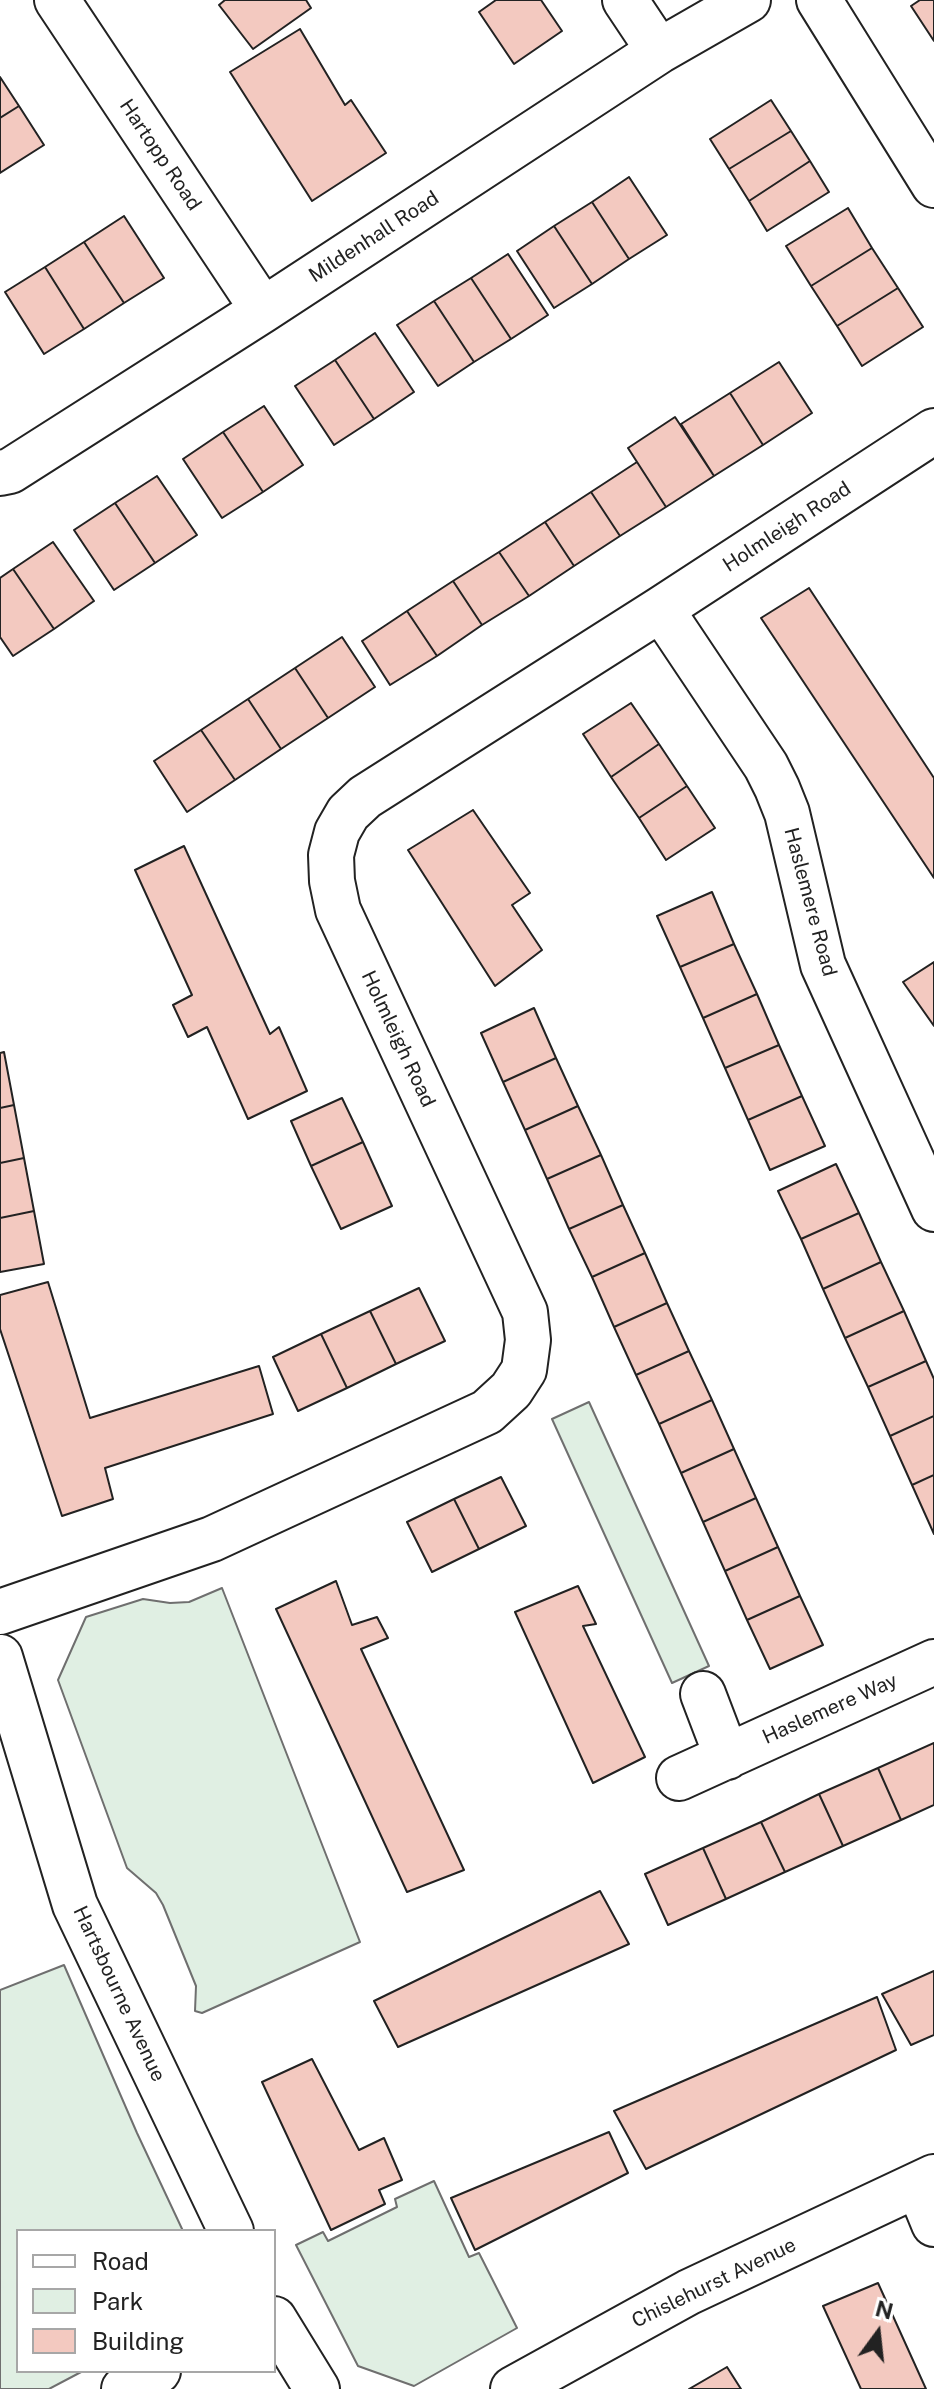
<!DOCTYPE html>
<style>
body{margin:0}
#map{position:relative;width:934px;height:2389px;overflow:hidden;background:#fff;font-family:"Public Sans",sans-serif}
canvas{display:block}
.legend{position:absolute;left:16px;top:2229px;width:260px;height:144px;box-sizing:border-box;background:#fff;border:2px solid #a7a7a7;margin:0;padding:10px 14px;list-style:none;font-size:24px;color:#222}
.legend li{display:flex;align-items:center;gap:16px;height:40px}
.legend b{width:40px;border:2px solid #a7a7a7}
.north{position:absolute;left:838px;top:2293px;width:80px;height:80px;-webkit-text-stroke:6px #fff;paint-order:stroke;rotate:15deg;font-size:22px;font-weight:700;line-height:32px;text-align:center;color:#222}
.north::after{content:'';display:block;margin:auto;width:28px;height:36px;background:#222;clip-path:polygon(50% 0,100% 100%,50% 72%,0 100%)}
</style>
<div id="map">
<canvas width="934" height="2389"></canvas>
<ul class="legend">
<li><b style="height:10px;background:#fff"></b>Road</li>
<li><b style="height:22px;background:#e0efe3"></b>Park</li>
<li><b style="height:22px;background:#f3c9c0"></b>Building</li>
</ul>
<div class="north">N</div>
</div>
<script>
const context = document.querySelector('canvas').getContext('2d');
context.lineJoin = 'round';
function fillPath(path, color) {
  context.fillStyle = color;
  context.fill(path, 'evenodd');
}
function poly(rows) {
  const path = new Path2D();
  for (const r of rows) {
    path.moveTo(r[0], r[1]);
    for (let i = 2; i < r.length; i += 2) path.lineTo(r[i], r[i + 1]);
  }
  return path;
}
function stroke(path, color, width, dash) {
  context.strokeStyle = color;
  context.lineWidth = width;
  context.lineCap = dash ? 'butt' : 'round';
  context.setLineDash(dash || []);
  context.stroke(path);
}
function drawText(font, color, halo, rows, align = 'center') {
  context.font = font + ' "Public Sans",sans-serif';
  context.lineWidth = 6;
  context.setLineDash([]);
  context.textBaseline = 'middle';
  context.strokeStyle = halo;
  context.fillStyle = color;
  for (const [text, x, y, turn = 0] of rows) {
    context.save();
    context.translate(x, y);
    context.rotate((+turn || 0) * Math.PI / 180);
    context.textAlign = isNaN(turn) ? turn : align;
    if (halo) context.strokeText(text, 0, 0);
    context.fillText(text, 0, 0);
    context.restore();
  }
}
const green = poly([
 [589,1402,709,1666,672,1683,552,1419,589,1402],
 [222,1588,360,1942,202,2013,195,2011,196,1986,163,1905,156,1893,127,1868,58,1680,86,1617,143,1599,170,1603,189,1602,222,1588],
 [64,1965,137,2133,183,2231,18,2231,18,2371,83,2371,49,2389,0,2389,0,1990,64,1965],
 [434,2181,469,2257,479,2253,517,2328,414,2386,358,2366,296,2245,323,2232,328,2241,397,2207,395,2199,434,2181]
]);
const building = poly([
 [225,0,306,0,311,8,253,49,219,5,225,0],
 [496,0,541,0,562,31,514,64,479,12,496,0],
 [920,0,934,0,934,41,911,6,920,0],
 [300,29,345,105,351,100,386,153,312,201,230,72,300,29],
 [0,77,19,106,0,118,0,77],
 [771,100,791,131,729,169,710,139,771,100],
 [19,106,44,145,0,173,0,118,19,106],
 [791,131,810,161,749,201,729,169,791,131],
 [810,161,829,192,767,231,749,201,810,161],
 [629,177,667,235,629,259,592,202,629,177],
 [592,202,629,259,592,284,554,226,592,202],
 [848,208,872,248,811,286,786,246,848,208],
 [124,216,164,278,124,303,84,242,124,216],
 [554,226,592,284,554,308,517,251,554,226],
 [84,242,124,303,84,329,45,267,84,242],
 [872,248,898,288,837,326,811,286,872,248],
 [508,254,548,315,511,339,471,278,508,254],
 [45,267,84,329,44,354,5,292,45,267],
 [471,278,511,339,474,362,434,301,471,278],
 [898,288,923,327,862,366,837,326,898,288],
 [434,301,474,362,438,386,397,325,434,301],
 [375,333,414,392,374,419,335,360,375,333],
 [335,360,374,419,334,445,295,386,335,360],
 [779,362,812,413,763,445,730,393,779,362],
 [730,393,763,445,714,476,681,424,730,393],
 [264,406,303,465,263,492,223,432,264,406],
 [675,417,714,476,666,507,628,448,675,417],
 [223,432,263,492,222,518,183,459,223,432],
 [637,462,666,507,620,536,591,492,637,462],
 [157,476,197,535,155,563,115,503,157,476],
 [591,492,620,536,574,566,545,522,591,492],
 [115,503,155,563,114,590,74,530,115,503],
 [545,522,574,566,529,596,499,552,545,522],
 [53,542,94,601,54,629,13,569,53,542],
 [499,552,529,596,482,625,453,581,499,552],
 [13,569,54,629,13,656,0,637,0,578,13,569],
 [453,581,482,625,437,656,407,611,453,581],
 [809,588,934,778,934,878,761,618,809,588],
 [407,611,437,656,390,685,362,641,407,611],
 [342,637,375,687,328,718,295,668,342,637],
 [295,668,328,718,281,749,248,699,295,668],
 [248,699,281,749,235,780,201,730,248,699],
 [631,703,659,744,611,777,583,734,631,703],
 [201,730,235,780,187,812,154,761,201,730],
 [659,744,687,786,639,818,611,777,659,744],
 [687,786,715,828,666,860,639,818,687,786],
 [473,810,530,893,512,905,542,950,495,986,408,850,473,810],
 [184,846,270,1034,279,1027,307,1091,248,1119,207,1027,188,1037,173,1005,192,995,135,870,184,846],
 [712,892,734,944,680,967,657,916,712,892],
 [734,944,757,994,703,1018,680,967,734,944],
 [934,962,934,1026,903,982,934,962],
 [757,994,779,1045,725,1068,703,1018,757,994],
 [534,1008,556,1058,503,1082,481,1033,534,1008],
 [779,1045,802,1096,748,1120,725,1068,779,1045],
 [4,1052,14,1105,0,1108,0,1053,4,1052],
 [556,1058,578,1106,525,1130,503,1082,556,1058],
 [802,1096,825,1146,770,1170,748,1120,802,1096],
 [342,1098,363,1142,311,1166,291,1121,342,1098],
 [14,1105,24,1158,0,1163,0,1108,14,1105],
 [578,1106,601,1155,547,1179,525,1130,578,1106],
 [363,1142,392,1206,341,1229,311,1166,363,1142],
 [601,1155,623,1205,569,1229,547,1179,601,1155],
 [24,1158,34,1211,0,1218,0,1163,24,1158],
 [836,1164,859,1213,801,1239,778,1191,836,1164],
 [623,1205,645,1253,592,1277,569,1229,623,1205],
 [34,1211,44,1264,0,1272,0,1218,34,1211],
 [859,1213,881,1262,823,1289,801,1239,859,1213],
 [645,1253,667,1303,614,1327,592,1277,645,1253],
 [881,1262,904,1311,845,1338,823,1289,881,1262],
 [48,1282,90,1418,259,1366,273,1414,105,1468,113,1499,62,1516,0,1329,0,1295,48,1282],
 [419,1288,445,1341,396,1364,370,1311,419,1288],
 [667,1303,689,1351,636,1375,614,1327,667,1303],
 [370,1311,396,1364,347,1388,321,1334,370,1311],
 [904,1311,926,1361,868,1387,845,1338,904,1311],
 [321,1334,347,1388,298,1411,273,1357,321,1334],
 [689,1351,712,1400,659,1424,636,1375,689,1351],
 [926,1361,934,1379,934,1416,890,1436,868,1387,926,1361],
 [712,1400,734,1449,681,1473,659,1424,712,1400],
 [934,1416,934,1475,912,1485,890,1436,934,1416],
 [734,1449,756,1498,703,1522,681,1473,734,1449],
 [934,1475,934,1534,912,1485,934,1475],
 [501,1477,526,1526,479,1549,454,1499,501,1477],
 [756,1498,778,1547,725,1571,703,1522,756,1498],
 [454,1499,479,1549,432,1572,407,1522,454,1499],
 [778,1547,800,1596,747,1620,725,1571,778,1547],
 [336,1581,352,1625,377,1617,388,1638,361,1649,464,1870,407,1892,276,1609,336,1581],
 [578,1586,596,1624,583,1626,645,1757,593,1783,515,1612,578,1586],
 [800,1596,823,1645,770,1669,747,1620,800,1596],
 [934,1743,934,1805,901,1820,878,1768,934,1743],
 [878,1768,901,1820,843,1846,819,1794,878,1768],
 [819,1794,843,1846,785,1872,761,1822,819,1794],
 [761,1822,785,1872,726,1899,703,1848,761,1822],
 [703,1848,726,1899,668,1925,645,1874,703,1848],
 [600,1891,629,1944,398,2047,374,2001,600,1891],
 [934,1971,934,2035,911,2045,882,1994,934,1971],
 [877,1997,896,2050,646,2169,614,2111,877,1997],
 [312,2059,359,2150,384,2138,402,2180,379,2190,385,2204,331,2230,262,2082,312,2059],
 [609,2132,628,2173,475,2250,451,2198,609,2132],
 [878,2283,926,2389,861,2389,823,2306,878,2283],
 [727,2367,741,2389,689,2389,727,2367]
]);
const minor = poly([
 [57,0,263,310],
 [625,0,659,51],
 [819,0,934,185],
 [0,473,10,471,263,310,659,51,748,0],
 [661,609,766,766,777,788,787,813,823,965,934,1209],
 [0,1612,212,1539,487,1412,511,1390,524,1370,528,1340,525,1312,338,910,332,881,331,855,337,832,348,813,365,797,661,609,934,431],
 [0,1657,75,1905,231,2231],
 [703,1694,727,1757],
 [679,1778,934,1662],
 [918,2185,934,2224],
 [274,2319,317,2389],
 [124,2389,158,2371],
 [513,2389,689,2292,934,2177]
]);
const streetNames = [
 ["Hartopp Road",160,155,56],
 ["Mildenhall Road",374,237,-33],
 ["Holmleigh Road",787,527,-33],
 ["Haslemere Road",810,902,75],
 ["Holmleigh Road",398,1039,65],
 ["Haslemere Way",830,1709,-24],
 ["Hartsbourne Avenue",119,1994,65],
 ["Chislehurst Avenue",714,2283,-26]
];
fillPath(green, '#e0efe3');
stroke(green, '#6f6f6f', 2);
fillPath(building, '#f3c9c0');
stroke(building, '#222', 2);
stroke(minor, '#222', 48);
stroke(minor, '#fff', 44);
drawText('20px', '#222', '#fff', streetNames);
</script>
